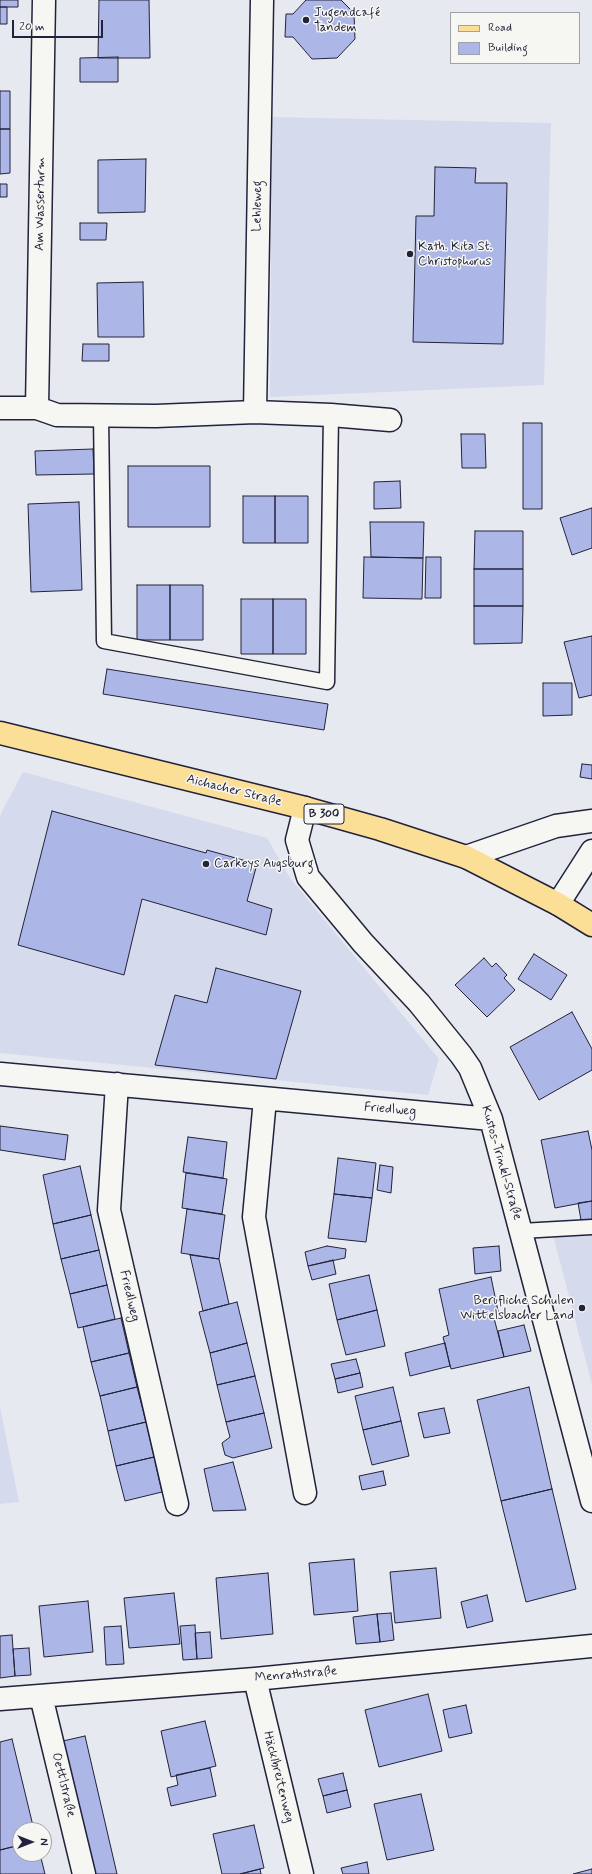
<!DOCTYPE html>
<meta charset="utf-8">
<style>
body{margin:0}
#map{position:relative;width:592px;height:1874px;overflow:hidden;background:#e7e9f0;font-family:Mynerve,sans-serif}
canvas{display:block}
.legend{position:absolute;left:450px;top:12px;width:130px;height:52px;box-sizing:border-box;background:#f6f6f2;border:1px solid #a1a1a9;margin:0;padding:5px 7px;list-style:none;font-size:12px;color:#22223b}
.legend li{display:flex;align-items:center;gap:8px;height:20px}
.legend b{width:20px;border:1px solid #a1a1a9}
.north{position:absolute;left:12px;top:1822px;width:40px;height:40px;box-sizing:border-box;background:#f6f6f2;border:1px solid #a1a1a9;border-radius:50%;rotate:90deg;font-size:11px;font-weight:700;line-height:16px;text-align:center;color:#22223b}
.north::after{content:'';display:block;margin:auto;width:14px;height:18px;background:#22223b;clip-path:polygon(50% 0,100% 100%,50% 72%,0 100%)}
.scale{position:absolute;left:12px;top:20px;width:91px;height:18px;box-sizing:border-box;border:2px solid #22223b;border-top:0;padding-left:5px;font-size:12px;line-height:14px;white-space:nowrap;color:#22223b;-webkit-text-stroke:3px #f6f6f2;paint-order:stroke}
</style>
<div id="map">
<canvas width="592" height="1874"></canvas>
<ul class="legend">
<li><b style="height:5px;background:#fbdf96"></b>Road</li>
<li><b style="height:11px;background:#adb7e7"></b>Building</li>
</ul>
<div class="north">N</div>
<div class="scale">20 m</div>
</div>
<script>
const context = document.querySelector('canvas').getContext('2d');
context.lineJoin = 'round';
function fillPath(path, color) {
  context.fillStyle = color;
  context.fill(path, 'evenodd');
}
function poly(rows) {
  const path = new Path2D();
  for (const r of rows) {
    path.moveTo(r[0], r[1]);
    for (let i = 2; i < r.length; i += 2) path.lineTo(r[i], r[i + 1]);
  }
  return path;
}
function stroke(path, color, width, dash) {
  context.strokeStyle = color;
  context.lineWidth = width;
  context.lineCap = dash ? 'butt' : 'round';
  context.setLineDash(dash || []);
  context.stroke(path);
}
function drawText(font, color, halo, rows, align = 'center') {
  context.font = font + ' Mynerve,sans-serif';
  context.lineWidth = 3;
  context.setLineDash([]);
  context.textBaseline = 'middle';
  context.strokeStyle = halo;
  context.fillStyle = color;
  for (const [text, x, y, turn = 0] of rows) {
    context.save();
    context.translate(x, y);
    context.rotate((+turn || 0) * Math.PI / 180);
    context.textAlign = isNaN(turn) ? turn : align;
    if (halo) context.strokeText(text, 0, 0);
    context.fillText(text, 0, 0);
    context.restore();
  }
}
const built = poly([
 [272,117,551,123,544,385,270,397],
 [23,772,267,838,290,878,439,1059,428,1095,0,1053,0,817,1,813],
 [592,1227,592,1385,552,1231],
 [0,1407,19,1502,0,1504]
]);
const building = poly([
 [0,0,18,0,18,7,0,7,0,0],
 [99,0,149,0,150,58,98,58,99,0],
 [306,0,341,0,354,13,355,39,337,58,312,59,293,37,285,37,286,14,293,14,306,0],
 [0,7,7,7,7,24,0,24,0,7],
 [118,57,118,82,80,82,80,58,118,57],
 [0,91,10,91,10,129,0,129,0,91],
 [0,129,10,129,10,173,0,174,0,129],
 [146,159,145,212,98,213,98,160,146,159],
 [435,167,476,168,475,183,507,183,503,344,413,342,416,216,434,216,435,167],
 [0,184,7,184,7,197,0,197,0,184],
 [80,223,107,223,106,240,80,240,80,223],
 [143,282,144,337,98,337,97,283,143,282],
 [83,344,109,344,109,361,82,361,83,344],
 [523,423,542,423,542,509,523,509,523,423],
 [461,434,485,434,486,468,462,468,461,434],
 [93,449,94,474,36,475,35,451,93,449],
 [128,466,210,466,210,527,128,527,128,466],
 [400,481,401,508,374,509,374,482,400,481],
 [243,496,275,496,275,543,243,543,243,496],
 [275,496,308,496,308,543,275,543,275,496],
 [79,502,82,590,31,592,28,504,79,502],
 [592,508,592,548,572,555,560,518,592,508],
 [370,522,424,522,423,558,371,557,370,522],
 [475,531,523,531,523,569,474,569,475,531],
 [364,557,423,558,422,599,363,598,364,557],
 [426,557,441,557,441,598,425,598,426,557],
 [474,569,523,569,523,606,474,606,474,569],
 [137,585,170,585,170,640,137,640,137,585],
 [170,585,203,585,203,640,170,640,170,585],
 [241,599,273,599,273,654,241,654,241,599],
 [273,599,306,599,306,654,273,654,273,599],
 [474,606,523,606,522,643,474,644,474,606],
 [592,636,592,695,579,698,564,642,592,636],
 [107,669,328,704,324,730,103,694,107,669],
 [543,683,572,683,572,715,543,716,543,683],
 [582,764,592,765,592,779,580,777,582,764],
 [52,811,206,853,207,850,257,864,247,901,272,909,266,935,142,899,124,975,18,945,52,811],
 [534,954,567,975,551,1000,518,979,534,954],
 [484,958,492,967,496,963,507,975,504,978,515,990,487,1017,455,985,484,958],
 [216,968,301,991,276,1079,155,1065,175,995,207,1003,216,968],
 [572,1012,592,1049,592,1070,539,1100,510,1047,572,1012],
 [0,1126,68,1135,65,1160,0,1150,0,1126],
 [588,1131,592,1150,592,1201,555,1208,541,1140,588,1131],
 [188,1137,227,1142,223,1178,183,1172,188,1137],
 [338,1158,376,1163,372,1198,334,1194,338,1158],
 [380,1165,393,1167,391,1193,377,1190,380,1165],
 [80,1166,91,1215,53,1224,43,1175,80,1166],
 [186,1173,227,1179,222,1214,182,1208,186,1173],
 [334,1194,372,1198,366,1242,328,1238,334,1194],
 [592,1201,592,1220,581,1220,578,1203,592,1201],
 [187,1209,225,1215,219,1259,181,1253,187,1209],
 [91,1215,99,1250,61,1259,53,1224,91,1215],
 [327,1246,346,1249,345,1258,308,1266,305,1252,327,1246],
 [499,1246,501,1271,475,1274,473,1248,499,1246],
 [99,1250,107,1285,70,1294,61,1259,99,1250],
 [190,1255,219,1259,229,1304,203,1311,190,1255],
 [333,1260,336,1274,312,1280,308,1266,333,1260],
 [369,1275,377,1310,337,1320,329,1284,369,1275],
 [491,1277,499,1316,494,1318,504,1357,451,1369,443,1337,449,1335,439,1289,491,1277],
 [107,1285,115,1319,78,1328,70,1294,107,1285],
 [237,1302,247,1343,210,1353,199,1312,237,1302],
 [377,1310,385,1346,346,1355,337,1320,377,1310],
 [121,1318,129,1353,91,1362,83,1327,121,1318],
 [524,1325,531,1351,504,1357,498,1331,524,1325],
 [247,1343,255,1376,217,1385,210,1353,247,1343],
 [445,1343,450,1366,410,1376,405,1353,445,1343],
 [129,1353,137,1387,100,1396,91,1362,129,1353],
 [356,1359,360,1373,335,1379,331,1364,356,1359],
 [360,1373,363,1387,338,1393,335,1379,360,1373],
 [255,1376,264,1413,226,1422,217,1385,255,1376],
 [137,1387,146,1422,108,1431,100,1396,137,1387],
 [393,1387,401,1421,363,1430,355,1396,393,1387],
 [529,1387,552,1489,501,1501,477,1400,529,1387],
 [444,1408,450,1433,424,1438,418,1413,444,1408],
 [264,1413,272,1448,233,1458,225,1455,222,1443,230,1437,226,1422,264,1413],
 [401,1421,409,1456,372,1465,363,1430,401,1421],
 [146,1422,154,1457,116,1466,108,1431,146,1422],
 [154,1457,162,1492,125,1501,116,1466,154,1457],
 [233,1462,246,1510,213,1511,204,1469,233,1462],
 [383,1471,386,1485,362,1490,359,1476,383,1471],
 [552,1489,576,1589,526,1602,501,1501,552,1489],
 [354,1559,358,1611,314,1615,309,1563,354,1559],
 [436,1568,441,1618,395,1623,390,1572,436,1568],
 [268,1573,273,1634,221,1639,216,1578,268,1573],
 [174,1593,180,1644,129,1648,124,1598,174,1593],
 [487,1595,493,1621,467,1628,461,1602,487,1595],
 [88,1601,93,1652,44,1657,39,1606,88,1601],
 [391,1613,394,1640,380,1642,377,1614,391,1613],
 [377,1614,380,1642,356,1644,353,1617,377,1614],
 [195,1625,197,1659,183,1660,180,1626,195,1625],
 [121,1626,124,1664,106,1665,104,1627,121,1626],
 [210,1632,212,1658,197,1659,195,1633,210,1632],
 [12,1635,15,1676,0,1678,0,1636,12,1635],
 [29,1648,31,1675,15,1676,13,1649,29,1648],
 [428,1694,442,1751,379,1767,365,1710,428,1694],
 [466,1705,472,1733,449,1738,443,1710,466,1705],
 [205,1721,216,1766,171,1777,161,1731,205,1721],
 [85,1736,117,1874,94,1874,63,1741,85,1736],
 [12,1739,34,1830,20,1830,20,1845,0,1850,0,1742,12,1739],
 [210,1768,216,1796,171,1806,167,1788,178,1785,176,1775,210,1768],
 [343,1773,347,1790,323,1796,318,1779,343,1773],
 [347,1790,351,1807,327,1813,323,1796,347,1790],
 [421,1794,434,1850,387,1860,374,1804,421,1794],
 [254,1825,264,1868,240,1874,222,1874,213,1834,254,1825],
 [20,1845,20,1854,40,1854,45,1874,0,1874,0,1850,20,1845],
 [367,1862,369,1874,343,1874,341,1868,367,1862],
 [260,1869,261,1874,240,1874,260,1869],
 [592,1869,592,1874,573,1874,592,1869]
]);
const lane = poly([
 [101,415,104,641,327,682,331,415],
 [521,1231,592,1227]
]);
const street = poly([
 [0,408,37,408,57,415,156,416,255,412,331,415,390,420],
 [37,408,44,0],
 [255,412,262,0],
 [305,808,297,840,308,877,363,943,419,1003,461,1055,470,1068,491,1119,592,1501],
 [1,1074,491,1119],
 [117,1084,109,1210,177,1504],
 [265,1099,254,1217,305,1493],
 [255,1679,302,1874],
 [41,1696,84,1874],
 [0,1699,255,1679,592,1646]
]);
const secondary = poly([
 [466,857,556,826,592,821],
 [558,904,592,851]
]);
const primary = poly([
 [0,733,305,808,380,829,466,857,558,904,592,925]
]);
const markers = [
 [306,20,4,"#22223b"],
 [410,254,4,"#22223b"],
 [206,864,4,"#22223b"],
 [582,1308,4,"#22223b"]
];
const shields = [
 [324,814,40]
];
const shieldNames = [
 ["B 300",324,814]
];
const poiNames = [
 ["Jugendcafé",314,13],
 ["Tandem",314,28],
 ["Kath. Kita St.",418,247],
 ["Christophorus",418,262],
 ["Carkeys Augsburg",214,864],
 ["Berufliche Schulen",574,1301,"right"],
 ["Wittelsbacher Land",574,1316,"right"]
];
const streetNames = [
 ["Am Wasserturm",41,204,-89],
 ["Lehleweg",258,206,-89],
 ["Aichacher Straße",234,791,14],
 ["Friedlweg",390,1110,5],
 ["Kustos-Trinkl-Straße",501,1163,74],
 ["Friedlweg",129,1296,77],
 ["Menrathstraße",296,1675,-5],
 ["Häcklbreitenweg",278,1777,76],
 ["Oettlstraße",63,1785,76]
];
fillPath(built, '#d6daed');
fillPath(building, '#adb7e7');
stroke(building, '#22223b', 1);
stroke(lane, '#22223b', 17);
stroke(street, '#22223b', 25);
stroke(secondary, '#22223b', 25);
stroke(primary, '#22223b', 25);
stroke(lane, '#f6f6f2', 14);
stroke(street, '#f6f6f2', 22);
stroke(secondary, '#f6f6f2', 22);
stroke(primary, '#fbdf96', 22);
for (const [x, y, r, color] of markers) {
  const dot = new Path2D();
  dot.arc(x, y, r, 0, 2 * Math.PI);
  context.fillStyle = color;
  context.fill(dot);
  stroke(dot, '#f6f6f2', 1.5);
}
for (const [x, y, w] of shields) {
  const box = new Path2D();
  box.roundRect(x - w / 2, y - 10, w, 20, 3);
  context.fillStyle = '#f6f6f2';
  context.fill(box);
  stroke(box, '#22223b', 1);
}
drawText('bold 12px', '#22223b', null, shieldNames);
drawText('13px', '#22223b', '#f6f6f2', poiNames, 'left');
drawText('13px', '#22223b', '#f6f6f2', streetNames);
</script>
